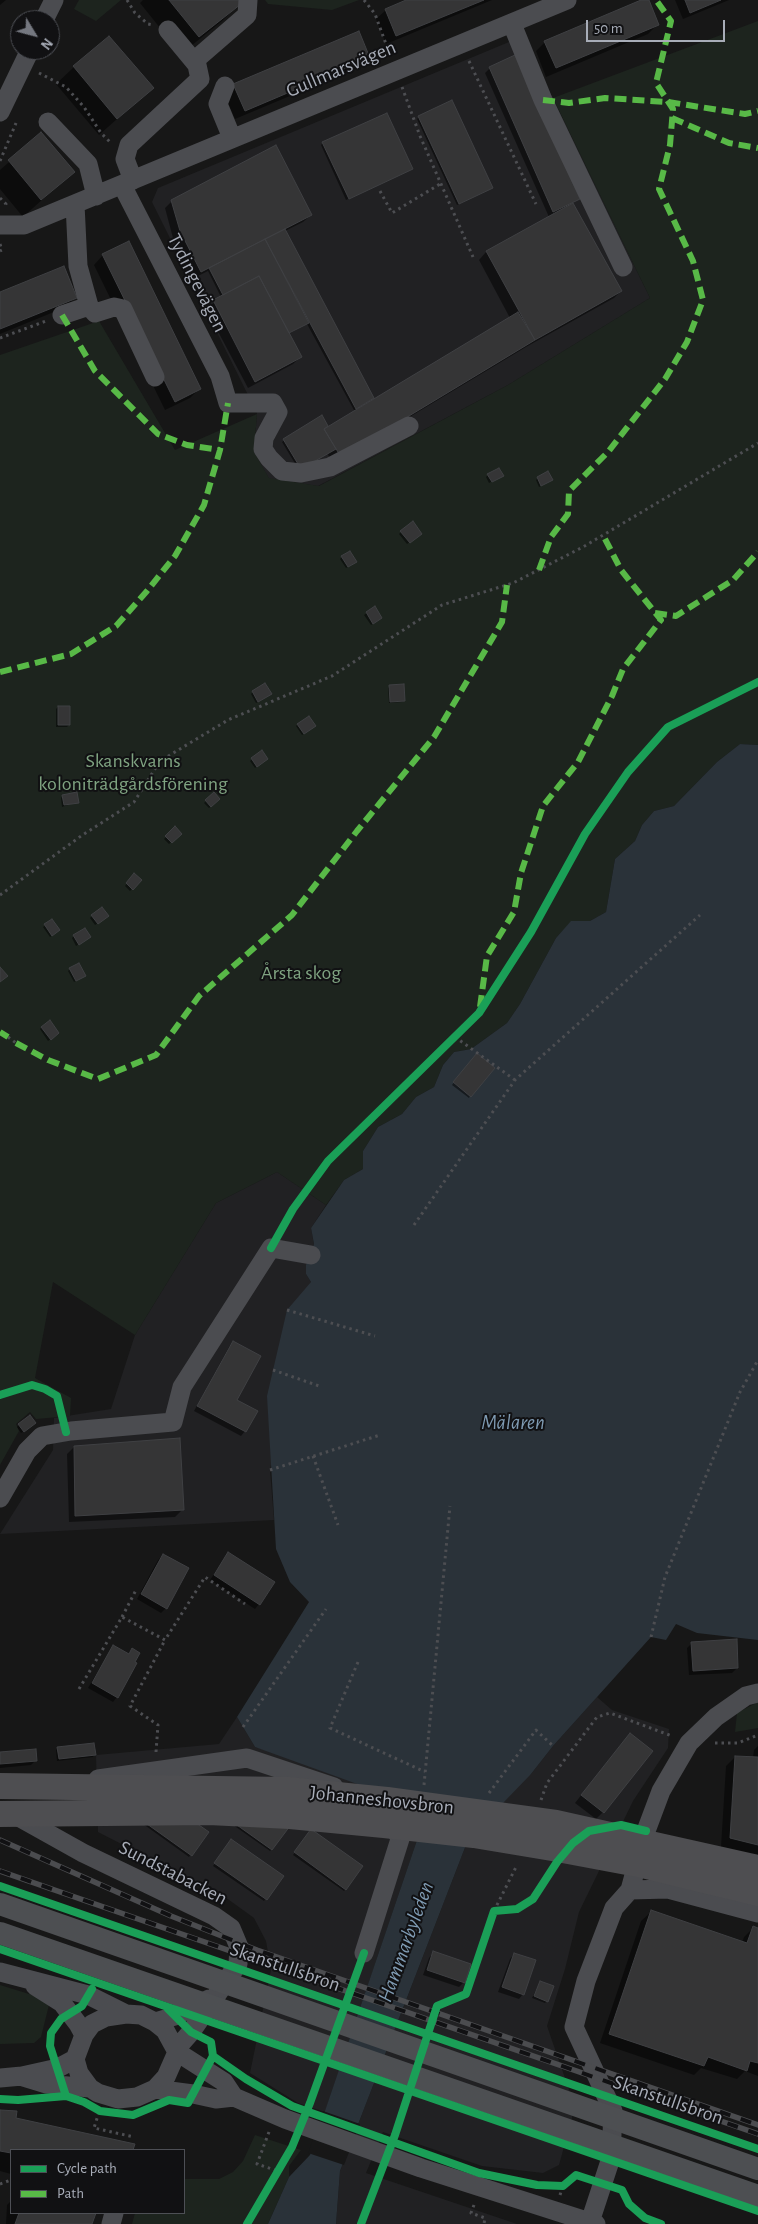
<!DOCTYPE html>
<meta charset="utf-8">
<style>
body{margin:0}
#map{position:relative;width:758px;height:2224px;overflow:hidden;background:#171717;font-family:"Alegreya Sans",sans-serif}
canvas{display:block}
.legend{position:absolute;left:10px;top:2149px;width:175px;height:65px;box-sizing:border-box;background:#111113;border:1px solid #4d4f55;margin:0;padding:6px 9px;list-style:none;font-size:15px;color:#a8adb8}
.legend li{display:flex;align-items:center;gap:10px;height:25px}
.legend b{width:25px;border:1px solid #4d4f55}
.north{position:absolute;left:10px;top:10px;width:50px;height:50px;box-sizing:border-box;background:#111113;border:1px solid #4d4f55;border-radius:50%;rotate:127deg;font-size:14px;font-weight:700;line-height:20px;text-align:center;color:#a8adb8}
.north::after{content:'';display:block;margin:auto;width:18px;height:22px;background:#757880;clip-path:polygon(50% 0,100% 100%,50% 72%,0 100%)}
.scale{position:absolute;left:586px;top:20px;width:139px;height:22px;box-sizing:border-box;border:2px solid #a8adb8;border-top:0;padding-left:6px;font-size:15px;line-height:18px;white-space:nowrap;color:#a8adb8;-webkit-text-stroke:4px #111113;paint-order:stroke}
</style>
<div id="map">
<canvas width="758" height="2224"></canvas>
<ul class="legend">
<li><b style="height:6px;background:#1a9f57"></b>Cycle path</li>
<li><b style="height:6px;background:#58b947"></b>Path</li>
</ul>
<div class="north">N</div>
<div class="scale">50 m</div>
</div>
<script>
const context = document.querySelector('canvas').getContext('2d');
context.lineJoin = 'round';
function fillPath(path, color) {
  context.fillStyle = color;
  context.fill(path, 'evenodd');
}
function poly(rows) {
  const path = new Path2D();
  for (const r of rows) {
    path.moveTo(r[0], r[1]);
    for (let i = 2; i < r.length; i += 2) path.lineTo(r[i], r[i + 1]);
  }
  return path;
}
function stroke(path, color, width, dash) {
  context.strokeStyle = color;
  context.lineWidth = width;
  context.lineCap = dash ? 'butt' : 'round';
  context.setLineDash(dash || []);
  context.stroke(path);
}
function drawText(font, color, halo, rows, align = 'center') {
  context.font = font + ' "Alegreya Sans",sans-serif';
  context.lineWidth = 4;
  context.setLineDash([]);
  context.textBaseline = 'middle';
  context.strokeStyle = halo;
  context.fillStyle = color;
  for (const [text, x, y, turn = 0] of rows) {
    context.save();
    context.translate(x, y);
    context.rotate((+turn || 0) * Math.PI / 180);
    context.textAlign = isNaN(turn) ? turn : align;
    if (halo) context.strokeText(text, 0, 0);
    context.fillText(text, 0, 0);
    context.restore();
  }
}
const built = poly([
 [521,37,553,98,650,298,508,385,318,486,269,479,254,452,257,413,152,202,158,188],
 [277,1172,326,1205,311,1228,314,1244,306,1274,311,1282,270,1470,274,1520,0,1534,53,1450,54,1418,111,1409,135,1335,216,1203],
 [597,1697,612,1710,669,1729,668,1748,633,1801,579,1912,565,1969,547,2026,575,2107,559,2165,543,2173,482,2166,383,2132,366,2173,517,2224,336,2224,340,2171,483,1801,531,1774,553,1746],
 [237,1717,255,1747,432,1796,325,2112,298,2103,250,2073,271,1970,266,1941,254,1918,225,1897,98,1832,96,1755,219,1744]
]);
const green = poly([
 [79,0,121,0,96,21,74,9],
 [265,0,359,0,332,10,268,4],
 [758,21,758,745,740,744,717,762,674,806,654,811,642,825,635,841,615,859,606,912,590,921,571,922,556,938,520,1004,507,1023,471,1049,454,1052,443,1065,434,1087,416,1097,402,1114,378,1127,363,1151,363,1169,344,1180,326,1205,277,1172,216,1203,135,1335,53,1282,35,1378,71,1398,70,1416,36,1419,30,1412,16,1424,19,1431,0,1465,0,355,99,321,175,450,257,414,254,452,269,478,319,486,508,385,650,298,553,98],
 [758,1702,758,1728,735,1732,737,1713],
 [0,1985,42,1998,49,2005,41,2037,34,2043,0,2044],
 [255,2135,301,2150,289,2166,289,2177,268,2224,132,2224,135,2213,184,2213,184,2179,219,2179,233,2172,243,2161]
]);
const water = poly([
 [740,744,758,745,758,1640,697,1633,676,1624,666,1640,651,1637,553,1746,531,1774,503,1803,483,1801,340,2171,336,2224,268,2224,289,2177,310,2155,432,1796,360,1785,255,1747,237,1717,309,1602,290,1582,276,1549,267,1396,287,1310,311,1282,306,1274,306,1265,314,1244,311,1228,344,1180,363,1169,363,1151,378,1127,402,1114,416,1097,434,1087,443,1065,454,1052,471,1049,507,1023,520,1004,556,938,571,921,590,921,606,912,615,859,635,841,642,825,654,811,674,806,717,762]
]);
const pier = poly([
 [323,2111,360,2124,344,2165,308,2153]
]);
const shadow = poly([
 [0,0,6,0,0,5],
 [143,0,236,0,239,4,222,21,181,54,140,3],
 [409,0,492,0,386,44,376,19,386,10],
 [645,0,647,0,658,24,648,34,546,77,536,51,545,42],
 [675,0,729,0,683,19],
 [369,57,359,67,235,119,224,94,234,85],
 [74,67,152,88,99,135,56,84],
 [490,68,578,199,572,204,621,291,614,298,526,347,333,463,327,453,299,470,282,442,321,417,328,428,355,412,307,324,288,334,300,357,293,364,248,388,206,309,221,297,208,271,194,278,173,238,165,208,172,201,311,215,303,222,285,231,373,398,368,404,510,318,479,260,486,252,549,217,485,73],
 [419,117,489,189,457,205,417,119],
 [41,134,73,172,23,217,0,189,0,170],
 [323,143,411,169,346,200,321,145],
 [103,255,200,388,190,398,165,410,94,265],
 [0,294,76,297,66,307,0,334],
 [488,475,500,477,489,483,486,477],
 [538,478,549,481,539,487,536,480],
 [401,532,419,535,407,544,399,534],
 [342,557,353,564,346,568,340,559],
 [374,608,379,620,371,625,364,615],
 [390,686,404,700,402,702,389,703,388,688],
 [253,692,268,696,256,703,251,694],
 [58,707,69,725,67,727,56,727,56,709],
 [298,724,312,728,302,735,296,726],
 [261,752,264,760,255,768,250,761],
 [214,793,219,799,209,808,204,803],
 [63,796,77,802,62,807,61,798],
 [175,828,180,834,169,844,164,839],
 [134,875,140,880,130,891,125,886],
 [92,916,105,918,95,925,90,918],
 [52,920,57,932,50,937,43,927],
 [74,936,87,939,76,946,72,938],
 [70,969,82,977,74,982,68,971],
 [42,1027,56,1035,48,1041,40,1029],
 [475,1056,470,1096,469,1098,452,1085],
 [233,1342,235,1400,245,1431,241,1436,194,1411,229,1347],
 [32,1424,21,1433,17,1427,19,1425],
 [74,1447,182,1510,175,1517,69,1522,67,1454],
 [229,1553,259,1604,255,1609,210,1580],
 [163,1555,166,1608,161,1613,137,1599,158,1560],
 [692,1643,737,1668,732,1673,689,1675,687,1648],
 [113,1646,128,1654,132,1650,117,1697,113,1702,88,1688],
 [623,1742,603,1812,596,1819,575,1803],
 [758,1746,758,1857,721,1847,726,1766,735,1757,753,1758,754,1750],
 [58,1748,94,1755,93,1757,57,1761,56,1750],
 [0,1753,35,1761,31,1765,0,1768],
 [236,1793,272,1849,270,1851,219,1815],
 [139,1821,207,1832,189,1857],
 [309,1832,346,1889,344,1891,293,1855],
 [230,1843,282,1877,264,1901,213,1866],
 [651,1912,742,1943,744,1937,753,1928,758,1930,758,2076,745,2071,737,2079,701,2068,694,2075,600,2043,641,1921],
 [433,1953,464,1982,459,1987,423,1975,429,1958],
 [514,1954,523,1994,519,1999,498,1992,510,1959],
 [540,1982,547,2001,545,2003,532,1998],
 [0,2112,14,2119,133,2145,132,2150,11,2150,11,2174,0,2171],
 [11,2201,11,2213,95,2213,91,2224,6,2224,7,2205]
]);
const building = poly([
 [169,0,238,0,241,4,199,37,169,0],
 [406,0,484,0,396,36,385,9,406,0],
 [641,0,649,0,659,25,556,68,544,41,641,0],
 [685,0,721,0,690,13,685,0],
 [359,31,370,58,245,111,233,84,359,31],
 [109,36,154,88,117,119,73,66,109,36],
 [515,55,580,199,553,212,489,67,515,55],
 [452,100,493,188,459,204,418,116,452,100],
 [387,113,413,169,349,199,322,142,387,113],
 [41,132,75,172,41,200,8,160,41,132],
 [276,145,312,215,201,272,180,231,171,200,276,145],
 [573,203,622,291,535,340,486,251,573,203],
 [285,229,374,398,356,409,265,239,285,229],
 [265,239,309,323,289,333,259,276,223,295,209,268,265,239],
 [129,241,201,389,175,402,102,254,129,241],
 [64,266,77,298,0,329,0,292,64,266],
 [259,276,302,357,255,382,213,300,259,276],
 [518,312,535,340,341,457,324,429,518,312],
 [322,415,328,426,324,429,336,449,301,469,283,439,322,415],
 [499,468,504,476,492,482,487,474,499,468],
 [548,471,553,480,541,486,537,477,548,471],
 [413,521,422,534,410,543,400,531,413,521],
 [350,551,357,562,348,567,341,556,350,551],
 [375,606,382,618,373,624,366,612,375,606],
 [265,683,272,694,258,702,252,691,265,683],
 [404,684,405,701,390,702,389,685,404,684],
 [58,706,70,706,70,725,58,725,58,706],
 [309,716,316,726,304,734,297,724,309,716],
 [262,750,268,759,257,767,251,758,262,750],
 [77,792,79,803,64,805,62,795,77,792],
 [214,792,220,799,211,807,205,800,214,792],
 [175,826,182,834,172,843,165,836,175,826],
 [134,873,142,880,133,890,126,883,134,873],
 [102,907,109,916,98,924,91,915,102,907],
 [52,919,60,930,52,936,44,924,52,919],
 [85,928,91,937,79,945,73,935,85,928],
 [79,963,86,976,76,981,69,968,79,963],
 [0,967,8,976,0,982,0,967],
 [50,1020,59,1033,51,1040,41,1027,50,1020],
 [477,1053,495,1068,471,1097,453,1082,477,1053],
 [233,1341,261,1356,237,1400,258,1411,246,1432,197,1406,233,1341],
 [30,1415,36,1423,24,1432,18,1424,30,1415],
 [180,1438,184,1510,75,1516,74,1446,180,1438],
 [228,1552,275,1582,260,1605,214,1575,228,1552],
 [163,1554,189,1568,167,1609,141,1594,163,1554],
 [737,1639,738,1668,693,1671,691,1642,737,1639],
 [113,1645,129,1654,132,1648,140,1653,135,1662,137,1663,118,1698,92,1683,113,1645],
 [630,1733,653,1751,604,1813,581,1795,630,1733],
 [94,1743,96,1755,59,1759,57,1747,94,1743],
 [36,1749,37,1761,0,1764,0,1752,36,1749],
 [735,1756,758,1757,758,1845,730,1838,735,1756],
 [156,1795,209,1832,192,1856,140,1819,156,1795],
 [220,1813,290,1826,272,1850,220,1813],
 [311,1829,363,1866,346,1890,294,1852,311,1829],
 [231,1839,284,1876,267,1900,214,1863,231,1839],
 [651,1910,747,1943,753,1926,758,1928,758,2063,750,2061,747,2071,708,2057,704,2066,609,2034,651,1910],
 [433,1951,471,1964,465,1983,427,1970,433,1951],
 [514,1953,536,1960,524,1995,502,1987,514,1953],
 [540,1981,554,1986,548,2002,534,1996,540,1981],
 [0,2110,17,2111,16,2118,135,2144,133,2150,11,2150,11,2153,0,2151,0,2110],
 [19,2213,96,2213,92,2224,15,2224,19,2213]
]);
const path = poly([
 [127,0,135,13,148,24,153,25],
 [364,0,375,14,390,55],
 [49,54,59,32],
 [469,61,536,204],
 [39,73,66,87,84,107,101,133,111,143],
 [402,87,420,136,473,257],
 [0,161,16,123],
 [380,191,392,213,440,184],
 [0,198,6,204,4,207],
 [0,244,2,250,0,251],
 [0,338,46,321],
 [0,895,81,836,134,802,160,761,228,720,332,676,442,605,513,583,583,547,758,443],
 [8,1037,16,1043],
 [455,1037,515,1080],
 [414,1225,515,1080,700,915],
 [287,1310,375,1336],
 [273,1370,322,1387],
 [313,1456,338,1525],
 [270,1470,380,1435],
 [122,1617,136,1590],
 [651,1637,665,1577,740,1392,758,1360],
 [358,1662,330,1728,425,1772],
 [79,1689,122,1617,165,1640,205,1577,245,1604],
 [243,1727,326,1609],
 [715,1743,738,1743,758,1735],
 [156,1752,158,1725,130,1706,165,1640],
 [424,1785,450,1506],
 [489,1793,536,1730,553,1746],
 [541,1800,547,1783,597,1717,610,1713,672,1736],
 [494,1911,517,1865],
 [99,2112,94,2128,134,2137],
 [269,2132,257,2164,278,2171],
 [0,2184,11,2180],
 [560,2195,563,2186],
 [474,2205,471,2213,485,2218,484,2224]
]);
const minor = poly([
 [44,20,54,0],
 [512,24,543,100,623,267],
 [194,61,247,15,248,0],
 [225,86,218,104,232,138],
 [0,112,30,50],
 [48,122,88,164,96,196],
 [133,180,125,159,129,145,200,79,197,65,168,30],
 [122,185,220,376,228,403,273,403,278,412,264,438,263,449,269,458,282,471,301,473,330,467,409,426],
 [75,204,78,266,89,306,95,313,114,307,123,309,155,377],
 [0,225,24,225,567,0],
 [62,315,89,306],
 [0,1498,27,1451,42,1436,71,1431,173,1422,182,1387,271,1248,311,1255],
 [98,1779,247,1758,334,1787],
 [15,1815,83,1853,214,1916,231,1928,239,1947,238,1964,191,2032,177,2048],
 [630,1890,668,1889,758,1913],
 [364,1953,400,1839,390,1816],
 [0,1972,88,1995,126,2014],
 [35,1986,62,2003,78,2024,84,2035],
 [126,2014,141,2015,155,2022,165,2030,177,2052,166,2077,155,2089,137,2097,118,2099,98,2093,90,2088,79,2073,75,2059,84,2035,92,2024,106,2017,126,2014],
 [155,2022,175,2016,209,1999],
 [177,2052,224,2082,234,2097],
 [23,2077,46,2084,90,2088],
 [0,2078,22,2076,58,2068,75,2059],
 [155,2089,193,2094,216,2099,234,2097,285,2119,421,2168,596,2224],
 [590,2222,611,2158,613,2111,574,2027,586,1981,614,1908,630,1890,646,1831,661,1791,689,1743,716,1717,746,1696,758,1693],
 [111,2224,114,2213]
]);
const rail = poly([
 [0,1840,171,1916,257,1950,758,2125],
 [0,1871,758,2134]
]);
const majorBridge = poly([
 [0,1904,758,2169],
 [0,1933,758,2196]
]);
const highwayBridge = poly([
 [0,1786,288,1790,387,1800,556,1823,758,1868],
 [0,1814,209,1812,290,1816,384,1825,474,1835,552,1848,643,1865,758,1893]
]);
const quiet = poly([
 [543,100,569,103,605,98,668,102,745,114,758,111],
 [672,118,729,143,758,148],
 [62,315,95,371,158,434,187,445,220,450],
 [539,570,551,537,568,514,569,491,608,452,665,379,687,342,703,300,693,261,659,189,670,145,673,109,656,83,671,21,656,0],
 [655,613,676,616,733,580,758,552],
 [0,672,71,654,116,626,147,591,175,556,204,505,220,450,228,403],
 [480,1007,487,956,514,912,521,873,543,806,578,762,612,696,623,669,661,620,621,570,603,535],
 [0,1032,8,1037],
 [16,1043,48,1060,98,1079,156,1055,199,996,292,915,357,831,434,737,502,622,507,585]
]);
const cycleway = poly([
 [271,1248,293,1209,328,1161,479,1013,531,932,585,834,628,772,668,727,758,682],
 [0,1395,32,1385,45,1389,57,1396,66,1432],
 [0,1886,758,2149],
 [0,1949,758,2211],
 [213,2056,246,2079,292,2106,479,2173,537,2185,563,2186,576,2175,622,2190,629,2204,645,2218,661,2224],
 [66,2096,50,2046,51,2033,61,2019,82,2006,92,1989],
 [0,2099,18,2100,66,2096,84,2102,100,2111,133,2115,169,2100,188,2103,213,2056,211,2042,191,2032,168,2009],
 [247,2224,292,2147,310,2103,364,1953],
 [361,2224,395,2135,437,2006,466,1994,494,1911,517,1909,533,1899,557,1862,573,1843,589,1831,621,1825,646,1831]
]);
const streetNames = [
 ["Gullmarsvägen",341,69,-23],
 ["Tydingevägen",197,283,63],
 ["Johanneshovsbron",382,1800,6],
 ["Sundstabacken",173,1873,27],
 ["Skanstullsbron",285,1967,19],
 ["Skanstullsbron",668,2100,19]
];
const parkNames = [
 ["Skanskvarns",133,761],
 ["koloniträdgårdsförening",133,784],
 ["Årsta skog",301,973]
];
const waterNames = [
 ["Mälaren",513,1423],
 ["Hammarbyleden",406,1942,-70]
];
fillPath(built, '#212123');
fillPath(green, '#1d241e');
fillPath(water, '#2a3239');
fillPath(pier, '#171717');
fillPath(shadow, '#0007');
fillPath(building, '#353536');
stroke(building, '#3f4043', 1);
stroke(path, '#4d4e52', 3, [2.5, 4]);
stroke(minor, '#4b4c50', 19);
stroke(rail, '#4b4c4f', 5.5);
stroke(rail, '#111113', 4, [11]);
stroke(majorBridge, '#4d4f52', 22);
stroke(highwayBridge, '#4e4e51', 26);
stroke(quiet, '#58b947', 6, [12, 6]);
stroke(cycleway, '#1a9f57', 8);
drawText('20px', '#a8adb8', '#111113', streetNames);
drawText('20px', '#7fa381', '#111113', parkNames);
drawText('italic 21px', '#7f9bb3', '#111113', waterNames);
</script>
